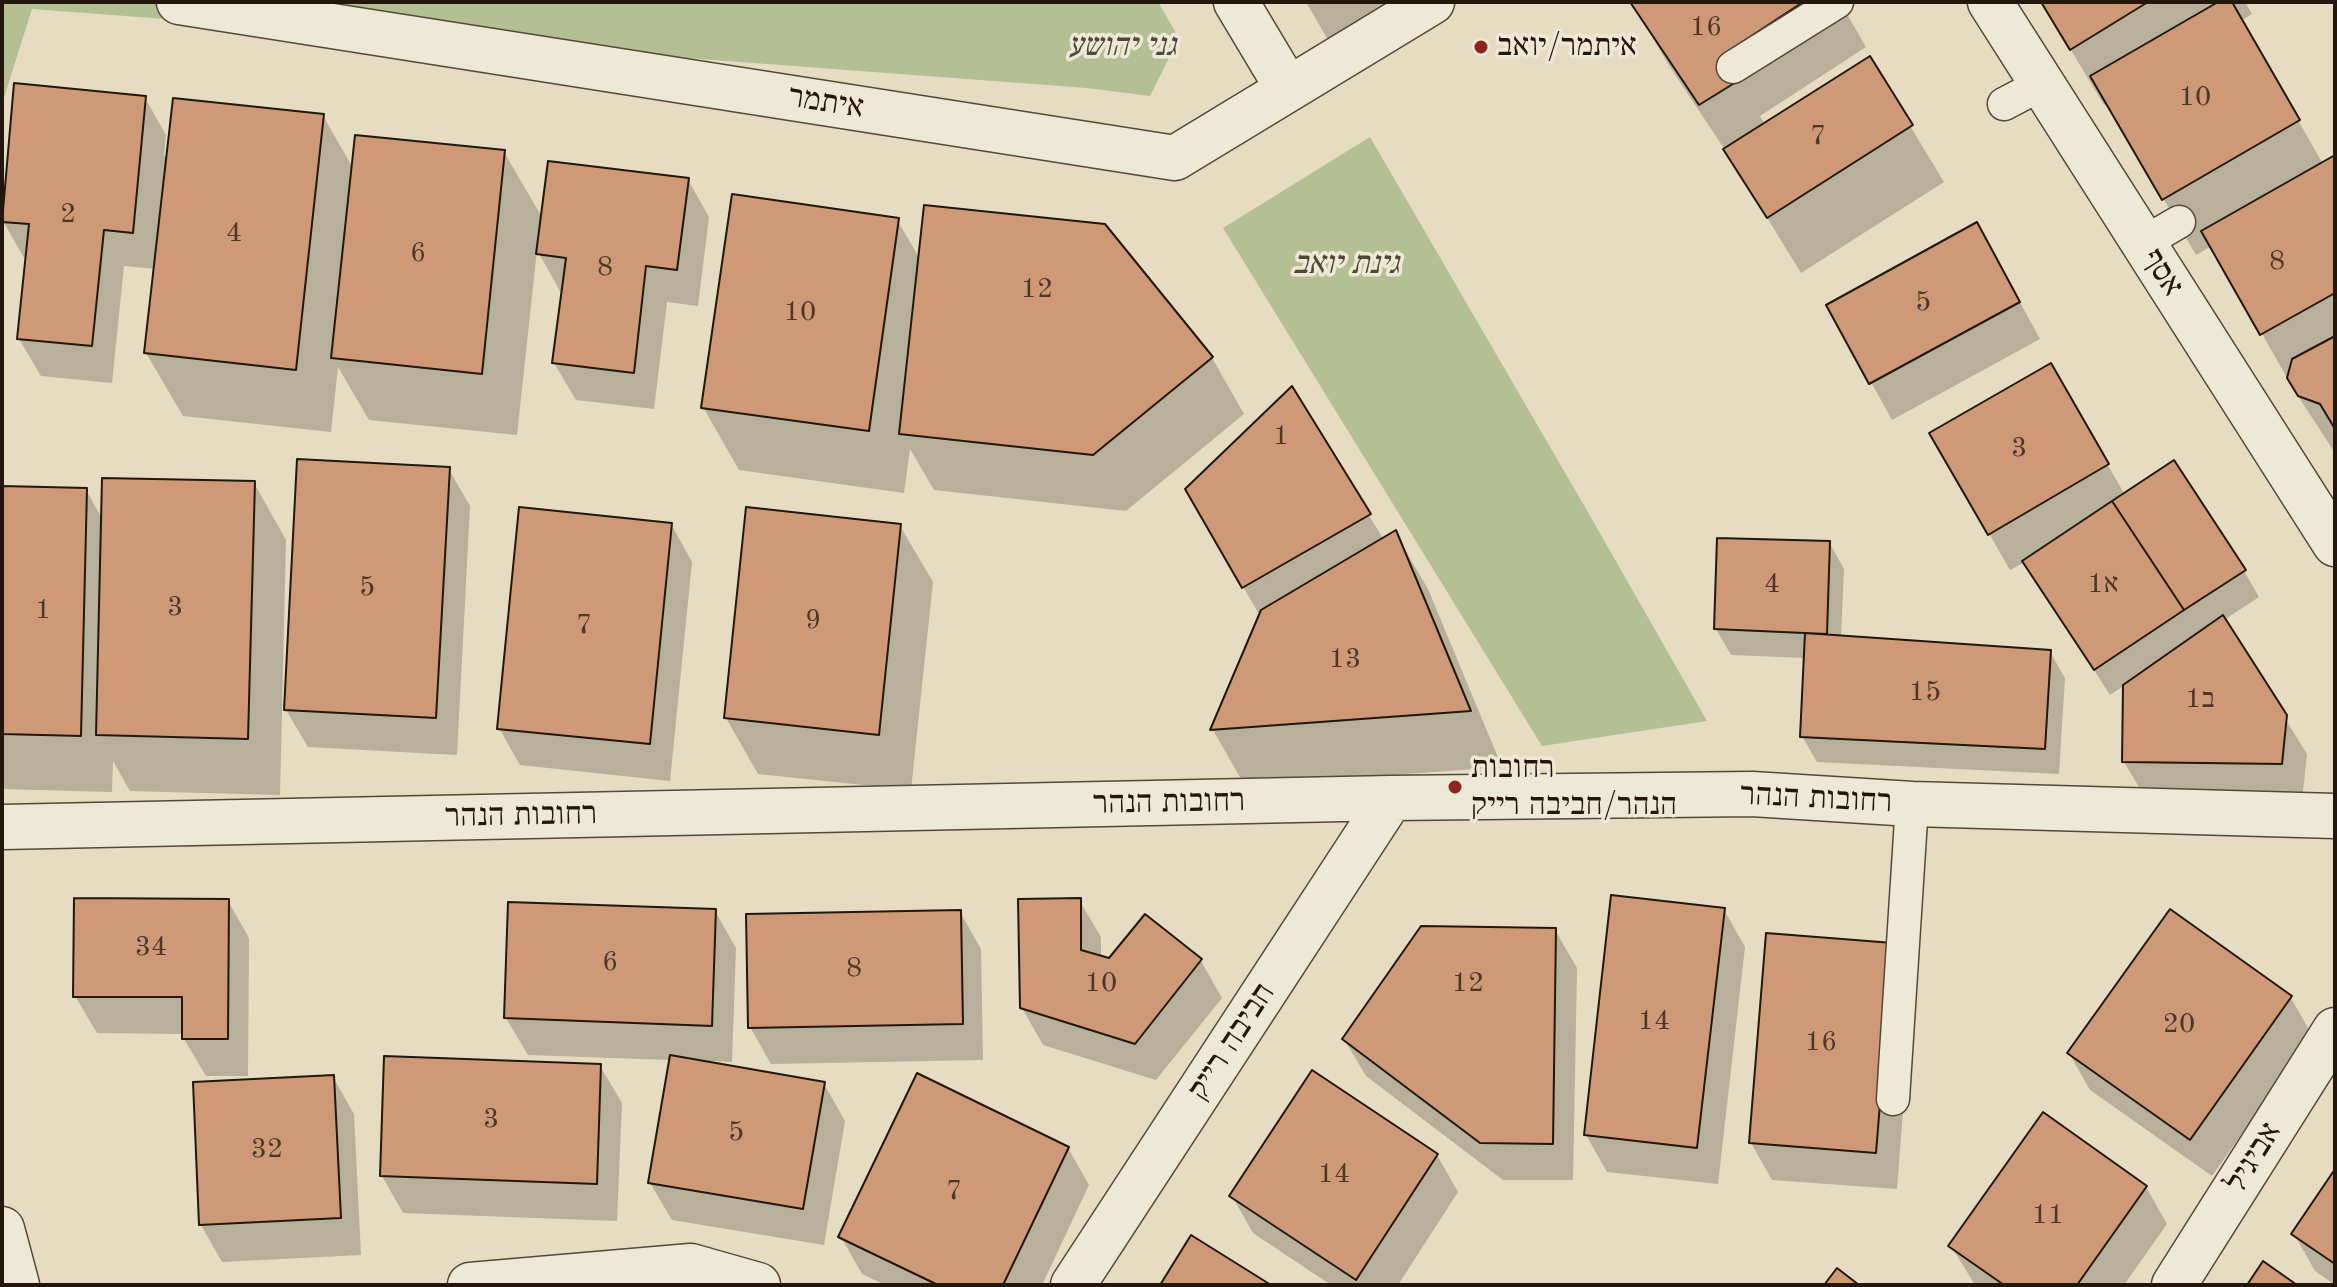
<!DOCTYPE html>
<meta charset="utf-8">
<style>
body{margin:0}
#map{position:relative;width:2337px;height:1287px;overflow:hidden;background:#e5dcc1;font-family:"Old Standard TT",serif}
canvas{display:block}
.frame{position:absolute;inset:0;border:4px solid #23160a;pointer-events:none}
</style>
<div id="map">
<canvas width="2337" height="1287"></canvas>
<div class="frame"></div>
</div>
<script>
const context = document.querySelector('canvas').getContext('2d');
context.lineJoin = 'round';
function fillPath(path, color) {
  context.fillStyle = color;
  context.fill(path, 'evenodd');
}
function poly(rows) {
  const path = new Path2D();
  for (const r of rows) {
    path.moveTo(r[0], r[1]);
    for (let i = 2; i < r.length; i += 2) path.lineTo(r[i], r[i + 1]);
  }
  return path;
}
function stroke(path, color, width, dash) {
  context.strokeStyle = color;
  context.lineWidth = width;
  context.lineCap = dash ? 'butt' : 'round';
  context.setLineDash(dash || []);
  context.stroke(path);
}
function drawText(font, color, halo, rows, align = 'center') {
  context.font = font + ' "Old Standard TT","Frank Ruhl Libre",serif';
  context.lineWidth = 7;
  context.setLineDash([]);
  context.textBaseline = 'middle';
  context.strokeStyle = halo;
  context.fillStyle = color;
  for (const [text, x, y, turn = 0] of rows) {
    context.save();
    context.translate(x, y);
    context.rotate((+turn || 0) * Math.PI / 180);
    context.textAlign = isNaN(turn) ? turn : align;
    if (halo) context.strokeText(text, 0, 0);
    context.fillText(text, 0, 0);
    context.restore();
  }
}
const green = poly([
 [2,2,1158,2,1179,38,1150,96,1087,88,32,9,2,104],
 [1370,137,1589,514,1707,721,1542,746,1223,228]
]);
const shadow = poly([
 [1306,2,1401,2,1328,40],
 [1632,2,1840,2,1866,47,1760,116,1765,125,1869,58,1944,182,1801,273,1733,162,1668,64],
 [2042,2,2245,2,2252,14,2241,21,2323,164,2335,158,2335,453,2294,390,2212,246,2196,255,2108,103,2104,105],
 [145,98,166,135,164,156,323,116,353,168,504,152,543,219,688,180,709,217,698,306,667,302,654,409,576,400,554,363,564,291,560,291,537,250,517,435,369,420,338,367,331,432,183,416,146,353,156,269,124,266,112,383,41,376,19,339,28,259,24,258,3,221],
 [897,220,920,259,1212,358,1244,414,1126,511,934,490,910,449,904,493,739,470,703,407],
 [1998,262,2040,339,1892,420,1829,306],
 [2050,365,2125,495,2244,571,2259,597,2224,620,2307,754,2302,801,2146,799,2124,762,2125,685,2110,695,2025,562,2010,570,1932,434],
 [1292,389,1384,540,1395,533,1428,589,1502,767,1245,786,1213,730,1260,616,1187,489],
 [448,468,470,506,457,755,308,747,286,710],
 [254,483,286,540,280,795,130,791,113,761,112,792,2,789,2,488,86,490,103,520],
 [671,524,692,562,670,781,520,765,499,728],
 [900,526,933,582,911,790,758,774,726,718],
 [1829,542,1844,569,1841,637,2050,652,2065,678,2059,774,1817,762,1802,736,1806,658,1731,655,1716,629],
 [1079,900,1101,937,1101,958,1110,960,1145,916,1201,961,1222,998,1156,1080,1043,1045,1022,1008],
 [228,901,249,938,248,1076,206,1076,184,1039,184,1034,97,1033,75,996],
 [1724,910,1745,947,1718,1184,1607,1172,1586,1135],
 [715,911,736,948,732,1062,709,1061,708,1064,824,1084,845,1121,824,1245,672,1220,650,1183,671,1060,528,1055,506,1018],
 [960,912,981,949,983,1060,771,1064,750,1027],
 [1555,930,1577,968,1573,1180,1503,1180,1366,1076,1344,1039],
 [1913,982,1897,1189,1772,1180,1751,1143],
 [2291,998,2312,1035,2212,1176,2090,1090,2069,1053],
 [600,1066,622,1103,617,1221,403,1213,382,1176],
 [333,1077,354,1114,361,1255,222,1262,201,1225],
 [1068,1148,1089,1185,1042,1285,885,1285,862,1274,841,1237],
 [1437,1155,1458,1192,1398,1285,1331,1285,1253,1233,1232,1196],
 [2335,1173,2335,1285,2315,1271,2294,1234],
 [2146,1187,2167,1224,2124,1285,1975,1285,1951,1246]
]);
const building = poly([
 [1630,2,1803,2,1724,54,1741,79,1699,105,1630,2],
 [2041,2,2148,2,2070,50,2041,2],
 [2218,2,2232,2,2300,120,2162,200,2090,76,2218,2],
 [1870,56,1913,125,1767,218,1723,149,1870,56],
 [14,83,146,96,133,233,104,230,92,346,17,339,29,224,2,222,14,83],
 [173,98,324,114,296,370,144,353,173,98],
 [355,135,505,150,482,374,331,358,355,135],
 [2335,155,2335,293,2260,335,2201,231,2335,155],
 [548,161,689,178,677,270,646,266,634,373,552,363,566,258,536,254,548,161],
 [732,194,899,218,869,431,701,408,732,194],
 [924,205,1105,224,1213,357,1093,455,899,434,924,205],
 [1977,222,2020,302,1869,384,1826,305,1977,222],
 [2335,336,2335,429,2320,404,2298,396,2287,378,2292,359,2335,336],
 [2051,363,2109,464,1988,535,1929,433,2051,363],
 [1292,386,1371,514,1242,588,1185,489,1292,386],
 [297,459,450,467,436,718,284,710,297,459],
 [2174,460,2246,570,2184,610,2112,501,2174,460],
 [102,478,255,481,248,739,96,735,102,478],
 [2,486,87,488,81,736,2,734,2,486],
 [2112,501,2184,610,2094,670,2022,561,2112,501],
 [519,507,672,523,650,744,497,729,519,507],
 [746,507,901,524,879,735,724,718,746,507],
 [1396,530,1471,711,1210,730,1261,610,1396,530],
 [1717,538,1830,541,1827,634,1714,629,1717,538],
 [2223,615,2287,715,2282,764,2122,762,2123,685,2223,615],
 [1805,633,2051,650,2045,749,1800,737,1805,633],
 [1611,895,1725,908,1697,1148,1584,1135,1611,895],
 [74,898,229,899,228,1039,182,1039,182,997,73,997,74,898],
 [1081,898,1081,950,1109,958,1145,914,1202,959,1135,1044,1020,1008,1018,899,1081,898],
 [508,902,716,909,712,1026,504,1018,508,902],
 [2170,909,2292,996,2190,1140,2067,1053,2170,909],
 [961,910,963,1024,748,1028,746,914,961,910],
 [1421,926,1556,928,1553,1144,1480,1143,1342,1039,1421,926],
 [1766,933,1893,943,1876,1153,1749,1143,1766,933],
 [670,1055,825,1082,803,1209,648,1183,670,1055],
 [384,1056,601,1064,597,1184,380,1176,384,1056],
 [1312,1070,1438,1154,1356,1280,1229,1196,1312,1070],
 [917,1073,1069,1147,1003,1285,938,1285,838,1237,917,1073],
 [334,1075,341,1218,199,1225,193,1082,334,1075],
 [2043,1112,2147,1186,2077,1285,2004,1285,1948,1246,2043,1112],
 [2335,1169,2335,1264,2291,1234,2335,1169],
 [1191,1235,1271,1285,1160,1285,1191,1235],
 [2263,1261,2297,1285,2247,1285,2263,1261],
 [1837,1268,1859,1285,1824,1285,1837,1268]
]);
const service = poly([
 [1733,67,1837,2],
 [2004,104,2042,84],
 [2143,243,2179,222],
 [1893,1099,1912,804]
]);
const minor = poly([
 [179,2,1175,158,1432,2],
 [1236,2,1288,89],
 [1990,2,2335,544],
 [2,827,1391,798,1752,794,1912,804,2335,816],
 [2,1229,17,1285],
 [470,1285,691,1266,758,1285],
 [1073,1285,1391,798],
 [2174,1285,2335,1030]
]);
const markers = [
 [1481,47,8,"#8f2418"],
 [1455,787,8,"#8f2418"]
];
const numberNames = [
 ["16",1706,28],
 ["10",2195,98],
 ["7",1818,137],
 ["2",68,215],
 ["4",234,234],
 ["6",418,254],
 ["8",2277,262],
 ["8",605,268],
 ["12",1037,290],
 ["5",1923,303],
 ["10",800,313],
 ["1",1281,437],
 ["3",2019,449],
 ["4",1772,585],
 ["1א",2103,585],
 ["5",367,588],
 ["3",175,608],
 ["1",43,611],
 ["9",813,621],
 ["7",584,626],
 ["13",1345,660],
 ["15",1925,693],
 ["1ב",2200,700],
 ["34",151,948],
 ["6",610,963],
 ["8",854,969],
 ["10",1101,984],
 ["12",1468,984],
 ["14",1654,1022],
 ["20",2179,1025],
 ["16",1821,1043],
 ["3",491,1120],
 ["5",736,1133],
 ["32",267,1150],
 ["14",1334,1175],
 ["7",954,1192],
 ["11",2048,1216]
];
const parkNames = [
 ["גני יהושע",1122,47],
 ["גינת יואב",1346,265]
];
const poiNames = [
 ["איתמר/יואב",1497,47],
 ["רחובות",1471,769],
 ["הנהר/חביבה רייק",1471,806]
];
const streetNames = [
 ["איתמר",826,103,9],
 ["אסף",2162,273,58],
 ["רחובות הנהר",1816,799,3],
 ["רחובות הנהר",1169,803,-1],
 ["רחובות הנהר",521,816,-1],
 ["חביבה רייק",1232,1042,-57],
 ["אביגיל",2254,1158,-58]
];
fillPath(green, '#b4c093');
fillPath(shadow, '#0003');
fillPath(building, '#cd9977');
stroke(building, '#23160a', 2);
stroke(service, '#544838', 35);
stroke(minor, '#544838', 47);
stroke(service, '#eee8d7', 32);
stroke(minor, '#eee8d7', 44);
for (const [x, y, r, color] of markers) {
  const dot = new Path2D();
  dot.arc(x, y, r, 0, 2 * Math.PI);
  context.fillStyle = color;
  context.fill(dot);
  stroke(dot, '#eee8d7', 3);
}
drawText('28px', '#4e3725', null, numberNames);
drawText('italic 32px', '#4e4933', '#eee8d7', parkNames);
drawText('32px', '#23160a', '#eee8d7', poiNames, 'left');
drawText('32px', '#23160a', '#eee8d7', streetNames);
</script>
